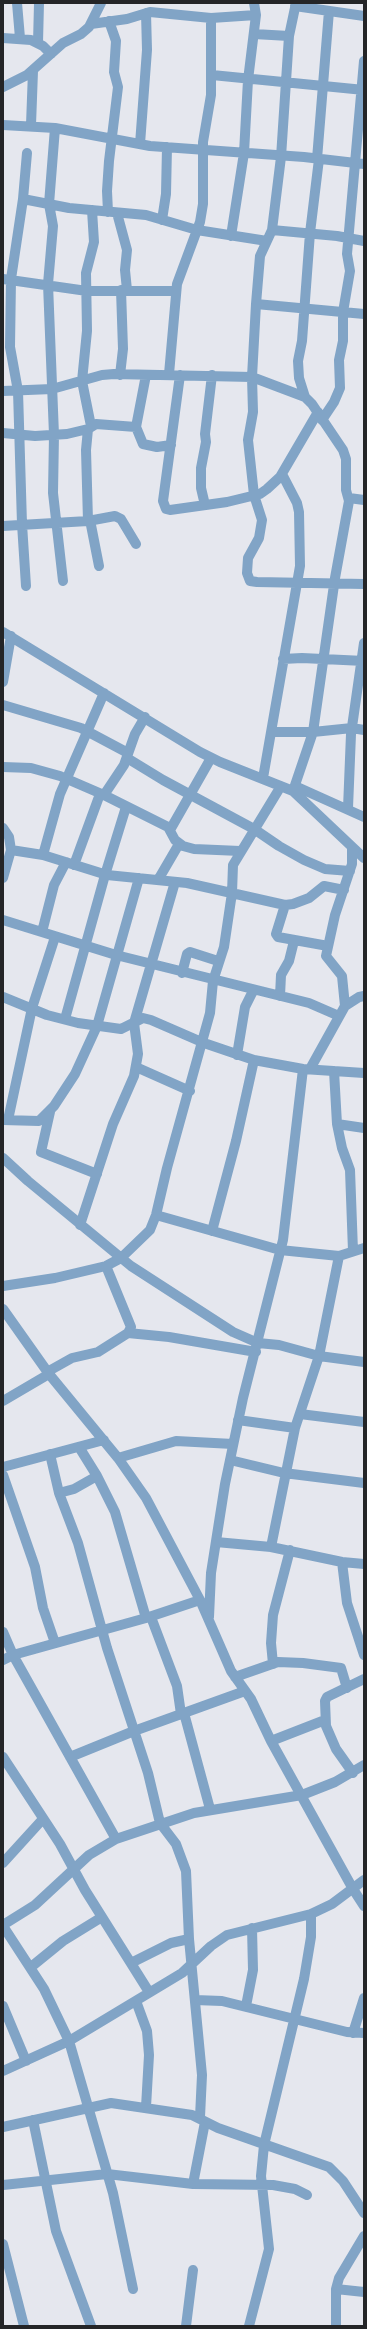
<!DOCTYPE html>
<style>
body{margin:0}
#map{position:relative;width:367px;height:2329px;overflow:hidden;background:#e5e7ee;font-family:"Golos Text",sans-serif}
canvas{display:block}
.frame{position:absolute;inset:0;border:4px solid #242527;pointer-events:none}
</style>
<div id="map">
<canvas width="367" height="2329"></canvas>
<div class="frame"></div>
</div>
<script>
const context = document.querySelector('canvas').getContext('2d');
context.lineJoin = 'round';
function poly(rows) {
  const path = new Path2D();
  for (const r of rows) {
    path.moveTo(r[0], r[1]);
    for (let i = 2; i < r.length; i += 2) path.lineTo(r[i], r[i + 1]);
  }
  return path;
}
function stroke(path, color, width, dash) {
  context.strokeStyle = color;
  context.lineWidth = width;
  context.lineCap = dash ? 'butt' : 'round';
  context.setLineDash(dash || []);
  context.stroke(path);
}
const street = poly([
 [17,3,20,38],
 [296,3,289,36,281,157,272,230,260,256,256,304,252,377,253,412,248,440,254,495,262,520,259,538,248,558,247,573,250,581,257,582,364,584],
 [295,6,364,16],
 [91,24,127,19,150,12,211,18,256,15],
 [254,34,289,36],
 [3,38,31,40,43,46,51,54],
 [38,43,39,3],
 [212,75,364,90],
 [3,87,27,75,63,43,81,34,89,27,101,3],
 [3,125,55,128,150,146,304,157,364,164],
 [31,125,33,71],
 [55,128,49,204,53,226,48,284,54,435,53,493,63,581],
 [140,144,147,50,146,13],
 [317,159,329,11],
 [23,199,69,208,146,215,197,230,267,241],
 [108,212,107,191,109,161,118,87,114,72,116,41,109,21],
 [117,213,127,250,125,270,127,290],
 [162,220,166,194,167,147],
 [272,230,337,236,364,241],
 [231,236,244,153,248,80,256,15,254,3],
 [3,279,87,291,176,291],
 [256,304,364,314],
 [169,374,177,284,200,222,203,204,203,142,211,95,211,18],
 [120,375,123,349,121,290],
 [146,375,136,427,143,444,157,447,171,445],
 [180,375,163,501,166,509,170,510,227,502,260,494,267,489,280,477,318,412],
 [3,391,52,389,102,375,114,374,252,377,305,397,312,404,343,450,346,459,346,490,349,501,335,578,313,732,293,791],
 [305,397,299,378,298,361,302,341,310,233,319,159],
 [322,420,334,402,340,388,339,360,343,341,343,312,350,271,347,254,364,61],
 [91,426,82,381,87,331,86,273,94,242,92,210],
 [88,429,86,450,88,521],
 [3,433,35,436,67,434,88,429,96,424,136,427],
 [349,498,364,500],
 [205,505,201,488,201,468,206,442,205,434,212,375],
 [90,520,99,566],
 [3,526,88,521,115,516,121,519,136,544],
 [26,586,22,524,18,391,10,347,11,279,23,199,27,153],
 [3,632,200,752,220,762,293,791,364,858],
 [283,659,302,658,364,661],
 [3,682,11,636],
 [3,705,81,728,128,753],
 [271,732,313,732,352,728,364,730],
 [127,758,163,780,254,829,279,846,304,860,325,869,350,871],
 [3,767,31,768,60,776,104,795,168,827,175,840,183,846,194,849,240,851],
 [263,778,300,566,299,512,297,503,282,474],
 [295,786,364,817],
 [104,795,124,765,135,734,145,717],
 [348,808,351,734,364,643],
 [3,828,9,837,11,850,3,878],
 [170,830,211,758],
 [11,850,43,855,107,875,187,883,285,905,293,904,309,898,324,886,344,890],
 [43,855,60,794,104,693],
 [74,865,100,794],
 [158,880,179,844],
 [285,905,276,934,278,937,328,946],
 [3,920,116,955,309,1003,339,1016],
 [42,932,54,885,66,862],
 [182,973,187,954,190,952,218,961],
 [280,996,281,975,289,961,294,941],
 [3,997,47,1015,78,1023,121,1029,143,1018,151,1020,204,1043,254,1060,303,1069,364,1073],
 [345,1006,342,976,326,956,335,915,352,864,352,847],
 [65,1019,105,875,126,807],
 [237,1055,245,1007,253,991],
 [136,1067,190,1091],
 [310,1069,345,1006,359,997,364,996],
 [334,1071,337,1124,342,1148,350,1170,353,1251],
 [50,1112,41,1152,97,1174],
 [3,1120,39,1121,54,1106,75,1074,97,1026,139,878],
 [8,1120,32,1008,55,937],
 [337,1124,364,1128],
 [3,1158,28,1181,131,1266,233,1332,258,1343,279,1345,319,1356,364,1362],
 [156,1215,280,1250,339,1256,364,1248],
 [80,1225,113,1124,134,1076,138,1054,134,1023,175,882],
 [212,1231,236,1141,254,1060],
 [3,1286,55,1278,106,1266,121,1258,150,1230,156,1215,167,1168,210,1013,213,981,224,947,232,893,233,865,281,786],
 [3,1309,49,1374,118,1458,146,1498,200,1600,231,1671,251,1699,271,1741,353,1889,364,1906],
 [128,1333,169,1337,256,1352],
 [47,1372,72,1358,98,1352,128,1333,131,1327,106,1266],
 [3,1401,49,1374],
 [300,1414,364,1422],
 [238,1420,295,1428],
 [79,1447,97,1476,115,1512,146,1618],
 [50,1454,59,1493,78,1543,107,1648,148,1773,160,1823,176,1844,186,1871,189,1939,202,2075,200,2117],
 [118,1458,176,1441,233,1444],
 [230,1460,284,1473,364,1483],
 [3,1467,104,1440],
 [3,1475,35,1567,43,1608,55,1643],
 [59,1493,74,1489,97,1476],
 [216,1542,271,1547,342,1562,364,1564],
 [271,1547,295,1428,319,1356,339,1256],
 [342,1562,347,1603,364,1655],
 [151,1617,177,1686,181,1714],
 [209,1617,211,1573,225,1484,243,1398,283,1240,303,1069],
 [3,1632,13,1655,116,1839],
 [3,1660,13,1655,146,1618,200,1600],
 [273,1664,271,1643,273,1615,290,1550],
 [235,1677,278,1662,303,1663,341,1668,347,1688],
 [184,1713,210,1809],
 [271,1741,325,1720],
 [3,1757,60,1844,85,1890,149,1992],
 [70,1757,134,1731,245,1691],
 [353,1773,336,1749,326,1726,325,1701,327,1697,364,1679],
 [3,1863,42,1820],
 [3,1925,35,1905,89,1855,116,1839,194,1813,302,1795,335,1782,364,1765],
 [3,1926,44,1989,69,2041,113,2193,133,2289],
 [131,1963,171,1943,189,1939],
 [31,1967,63,1941,102,1917],
 [195,2000,222,2001,347,2032,364,2033],
 [136,2001,147,2031,149,2055,146,2107],
 [3,2006,26,2061],
 [246,2006,253,1970,252,1928],
 [353,2033,364,1998],
 [3,2071,69,2041,182,1973,211,1946,227,1935,311,1914,332,1904,364,1880],
 [33,2120,56,2231,91,2326],
 [3,2127,111,2103,192,2115,218,2128,329,2167,343,2181,364,2213],
 [193,2184,205,2122],
 [3,2185,107,2174,193,2184,273,2185,295,2189,307,2195],
 [3,2244,24,2326],
 [336,2289,364,2292],
 [186,2326,193,2270],
 [249,2326,269,2249,261,2176,264,2145,304,1979,311,1937,311,1914],
 [336,2326,336,2289,339,2278,364,2236]
]);
stroke(street, '#81a4c6', 10);
</script>
